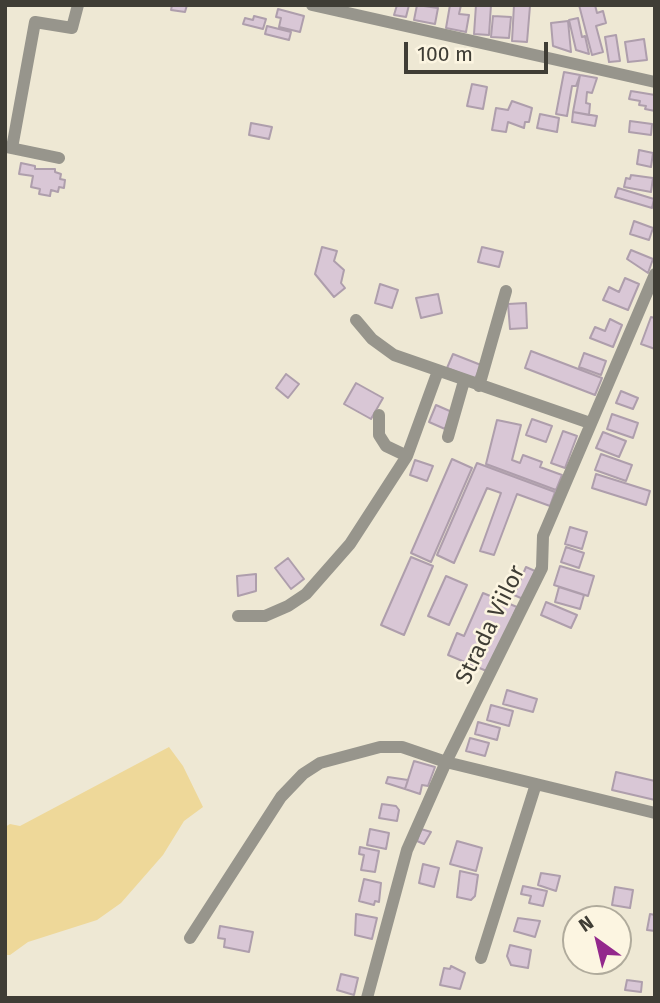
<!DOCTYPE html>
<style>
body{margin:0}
#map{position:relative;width:660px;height:1003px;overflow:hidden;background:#eee8d4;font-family:"Fira Sans",sans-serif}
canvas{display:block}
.frame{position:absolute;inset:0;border:7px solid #3f3d35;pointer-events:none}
.north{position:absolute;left:562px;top:905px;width:70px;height:70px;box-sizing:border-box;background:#fcf5e1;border:2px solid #b0ab9c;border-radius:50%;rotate:326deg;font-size:19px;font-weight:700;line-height:28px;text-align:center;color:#3f3d35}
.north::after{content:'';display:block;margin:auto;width:24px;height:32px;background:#93288c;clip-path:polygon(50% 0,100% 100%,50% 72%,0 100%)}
.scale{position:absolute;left:404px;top:42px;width:144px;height:32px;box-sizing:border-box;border:4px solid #3f3d35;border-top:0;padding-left:9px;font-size:21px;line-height:24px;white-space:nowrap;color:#3f3d35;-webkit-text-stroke:5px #fcf5e1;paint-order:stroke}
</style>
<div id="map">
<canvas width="660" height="1003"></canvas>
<div class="frame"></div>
<div class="north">N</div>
<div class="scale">100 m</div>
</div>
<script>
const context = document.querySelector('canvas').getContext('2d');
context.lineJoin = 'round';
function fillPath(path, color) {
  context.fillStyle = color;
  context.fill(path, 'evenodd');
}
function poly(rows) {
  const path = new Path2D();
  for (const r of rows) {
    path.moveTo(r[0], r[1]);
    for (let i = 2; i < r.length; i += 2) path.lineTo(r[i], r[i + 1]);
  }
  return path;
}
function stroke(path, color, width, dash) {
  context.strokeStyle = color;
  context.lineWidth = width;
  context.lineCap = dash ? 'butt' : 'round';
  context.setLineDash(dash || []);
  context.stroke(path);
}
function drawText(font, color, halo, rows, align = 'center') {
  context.font = font + ' "Fira Sans",sans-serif';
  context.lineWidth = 5;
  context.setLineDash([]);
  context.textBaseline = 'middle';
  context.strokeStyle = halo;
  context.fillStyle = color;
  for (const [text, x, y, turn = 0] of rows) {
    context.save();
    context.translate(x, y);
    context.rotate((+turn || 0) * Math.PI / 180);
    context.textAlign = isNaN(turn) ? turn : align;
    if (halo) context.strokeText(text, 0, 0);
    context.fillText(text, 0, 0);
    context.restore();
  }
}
const green = poly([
 [169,747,183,766,203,807,184,821,163,855,121,903,97,920,28,942,10,955,5,955,5,827,10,824,20,826]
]);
const building = poly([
 [172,5,187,5,185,12,171,10,172,5],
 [397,5,409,5,406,17,394,15,397,5],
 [417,5,438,8,435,24,414,20,417,5],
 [450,5,461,5,459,14,469,15,466,32,446,28,450,5],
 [476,5,491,5,489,35,474,34,476,5],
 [514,5,530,6,527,42,512,41,514,5],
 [579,5,595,5,597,13,603,11,606,23,596,26,603,52,592,55,579,5],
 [278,9,304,16,300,32,279,27,281,18,276,17,278,9],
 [254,16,266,19,263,29,243,24,245,18,253,20,254,16],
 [493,16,511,17,509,38,491,37,493,16],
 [578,18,582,37,585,36,589,54,576,50,569,20,578,18],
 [568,21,571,52,553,46,551,23,568,21],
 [267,26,291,32,289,40,265,34,267,26],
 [616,35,620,61,609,62,605,37,616,35],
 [644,39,647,60,628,62,625,42,644,39],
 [564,72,580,75,576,86,572,86,567,116,556,114,564,72],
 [580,75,597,78,592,93,587,92,586,103,590,104,589,115,573,112,580,75],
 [472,84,487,87,483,109,467,106,472,84],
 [631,91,655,95,655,111,645,109,646,106,639,105,640,101,629,99,631,91],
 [512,101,532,108,529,122,525,122,524,128,508,122,506,132,492,130,496,108,508,110,512,101],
 [573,112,597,116,595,126,572,122,573,112],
 [540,114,559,118,557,132,537,128,540,114],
 [630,121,652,124,651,135,629,132,630,121],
 [251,123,272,127,269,139,249,135,251,123],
 [639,150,653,153,651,167,637,164,639,150],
 [21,163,35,166,35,169,55,169,55,172,61,174,60,179,65,180,64,188,59,187,58,192,51,190,50,196,39,194,40,189,31,187,33,176,19,174,21,163],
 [631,175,653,178,651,192,624,187,626,178,630,179,631,175],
 [618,188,654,199,652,208,615,197,618,188],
 [634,221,653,228,649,240,630,234,634,221],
 [322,247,337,251,334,261,344,270,341,283,345,288,334,297,315,274,322,247],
 [482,247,503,252,499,267,478,262,482,247],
 [631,250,653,259,648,273,627,259,631,250],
 [625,278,639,284,628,310,603,300,609,287,619,292,625,278],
 [380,284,398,290,392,308,375,303,380,284],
 [438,294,442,313,421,318,416,298,438,294],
 [526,303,527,328,510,329,508,304,526,303],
 [651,317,655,318,655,349,641,344,651,317],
 [610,319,622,325,613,347,590,338,595,327,605,331,610,319],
 [531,351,602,378,595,395,525,368,531,351],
 [584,353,606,361,601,375,579,367,584,353],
 [453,354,481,365,475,379,447,368,453,354],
 [286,374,299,384,288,398,276,388,286,374],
 [356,383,383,398,371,419,344,404,356,383],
 [621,391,638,398,633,409,616,403,621,391],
 [436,405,452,412,445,429,429,422,436,405],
 [612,414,638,423,633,438,607,429,612,414],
 [532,419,552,426,546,442,526,435,532,419],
 [497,420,521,425,512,460,520,463,523,455,542,462,540,467,562,475,556,490,486,464,497,420],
 [563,431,577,436,565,468,551,463,563,431],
 [603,432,626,441,619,457,596,448,603,432],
 [601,454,632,465,626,481,595,470,601,454],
 [452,459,472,468,431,562,411,553,452,459],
 [415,460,433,466,427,481,410,475,415,460],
 [477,463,555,492,550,506,517,494,494,555,480,551,501,493,487,488,454,563,437,555,477,463],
 [596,474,650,491,646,505,592,488,596,474],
 [570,527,587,532,582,549,565,544,570,527],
 [566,547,584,553,579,568,561,562,566,547],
 [411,557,433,566,404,635,381,625,411,557],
 [288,558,304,579,291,589,275,568,288,558],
 [560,566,594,576,588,596,554,585,560,566],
 [526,567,535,571,523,599,514,595,526,567],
 [256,574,256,591,238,596,237,576,256,574],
 [446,576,467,585,449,625,428,616,446,576],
 [559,587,584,595,580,609,555,602,559,587],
 [483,593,517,607,489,672,448,655,457,633,464,636,483,593],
 [546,602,577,615,571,628,541,615,546,602],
 [507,690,537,699,533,712,503,704,507,690],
 [491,705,513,711,509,726,487,720,491,705],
 [478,722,500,728,497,740,475,734,478,722],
 [470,738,489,743,485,756,466,751,470,738],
 [414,761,435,767,428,786,422,785,420,794,405,789,414,761],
 [616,772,655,781,655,800,612,790,616,772],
 [388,777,408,780,405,789,386,783,388,777],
 [382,804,396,806,399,810,397,821,379,818,382,804],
 [370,829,389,833,386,849,367,845,370,829],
 [421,829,431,832,424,844,417,841,421,829],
 [457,841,482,848,476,871,450,864,457,841],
 [360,847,379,851,375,872,361,870,364,855,359,854,360,847],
 [423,864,439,868,434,887,419,883,423,864],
 [460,871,478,875,475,896,471,900,457,897,460,871],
 [541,873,560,876,556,891,538,885,541,873],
 [364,879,381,883,379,902,375,901,374,905,359,901,364,879],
 [523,886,547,891,543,906,529,903,531,896,521,894,523,886],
 [615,887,633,890,630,908,612,905,615,887],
 [356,914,377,918,372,939,355,935,356,914],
 [650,914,655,915,655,931,647,930,650,914],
 [518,918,540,921,535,937,514,931,518,918],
 [220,926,253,932,249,952,224,947,225,939,218,938,220,926],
 [510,945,531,950,528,968,511,965,507,956,510,945],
 [451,966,465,973,460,989,440,985,444,968,450,969,451,966],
 [341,974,358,978,354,995,337,990,341,974],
 [627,980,642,982,641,992,625,990,627,980]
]);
const minor = poly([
 [312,5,655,82],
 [6,147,59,158],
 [12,148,35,22,72,28,78,5],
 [356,320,372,339,394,355,590,423],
 [479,386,506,291],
 [379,415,379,435,386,446,407,456],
 [448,437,464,381],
 [238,616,265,616,288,606,306,594,350,544,407,456,438,371],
 [190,938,281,797,303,774,320,763,380,747,402,747,446,762,655,813],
 [481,958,536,784],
 [367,998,407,850,446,762,542,568,543,536,655,274]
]);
const streetNames = [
 ["Strada Viilor",491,625,-64]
];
fillPath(green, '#eed899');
fillPath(building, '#d9c7d6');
stroke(building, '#ae9eac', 2);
stroke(minor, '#97958c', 12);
drawText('23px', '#3f3d35', '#fcf5e1', streetNames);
</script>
